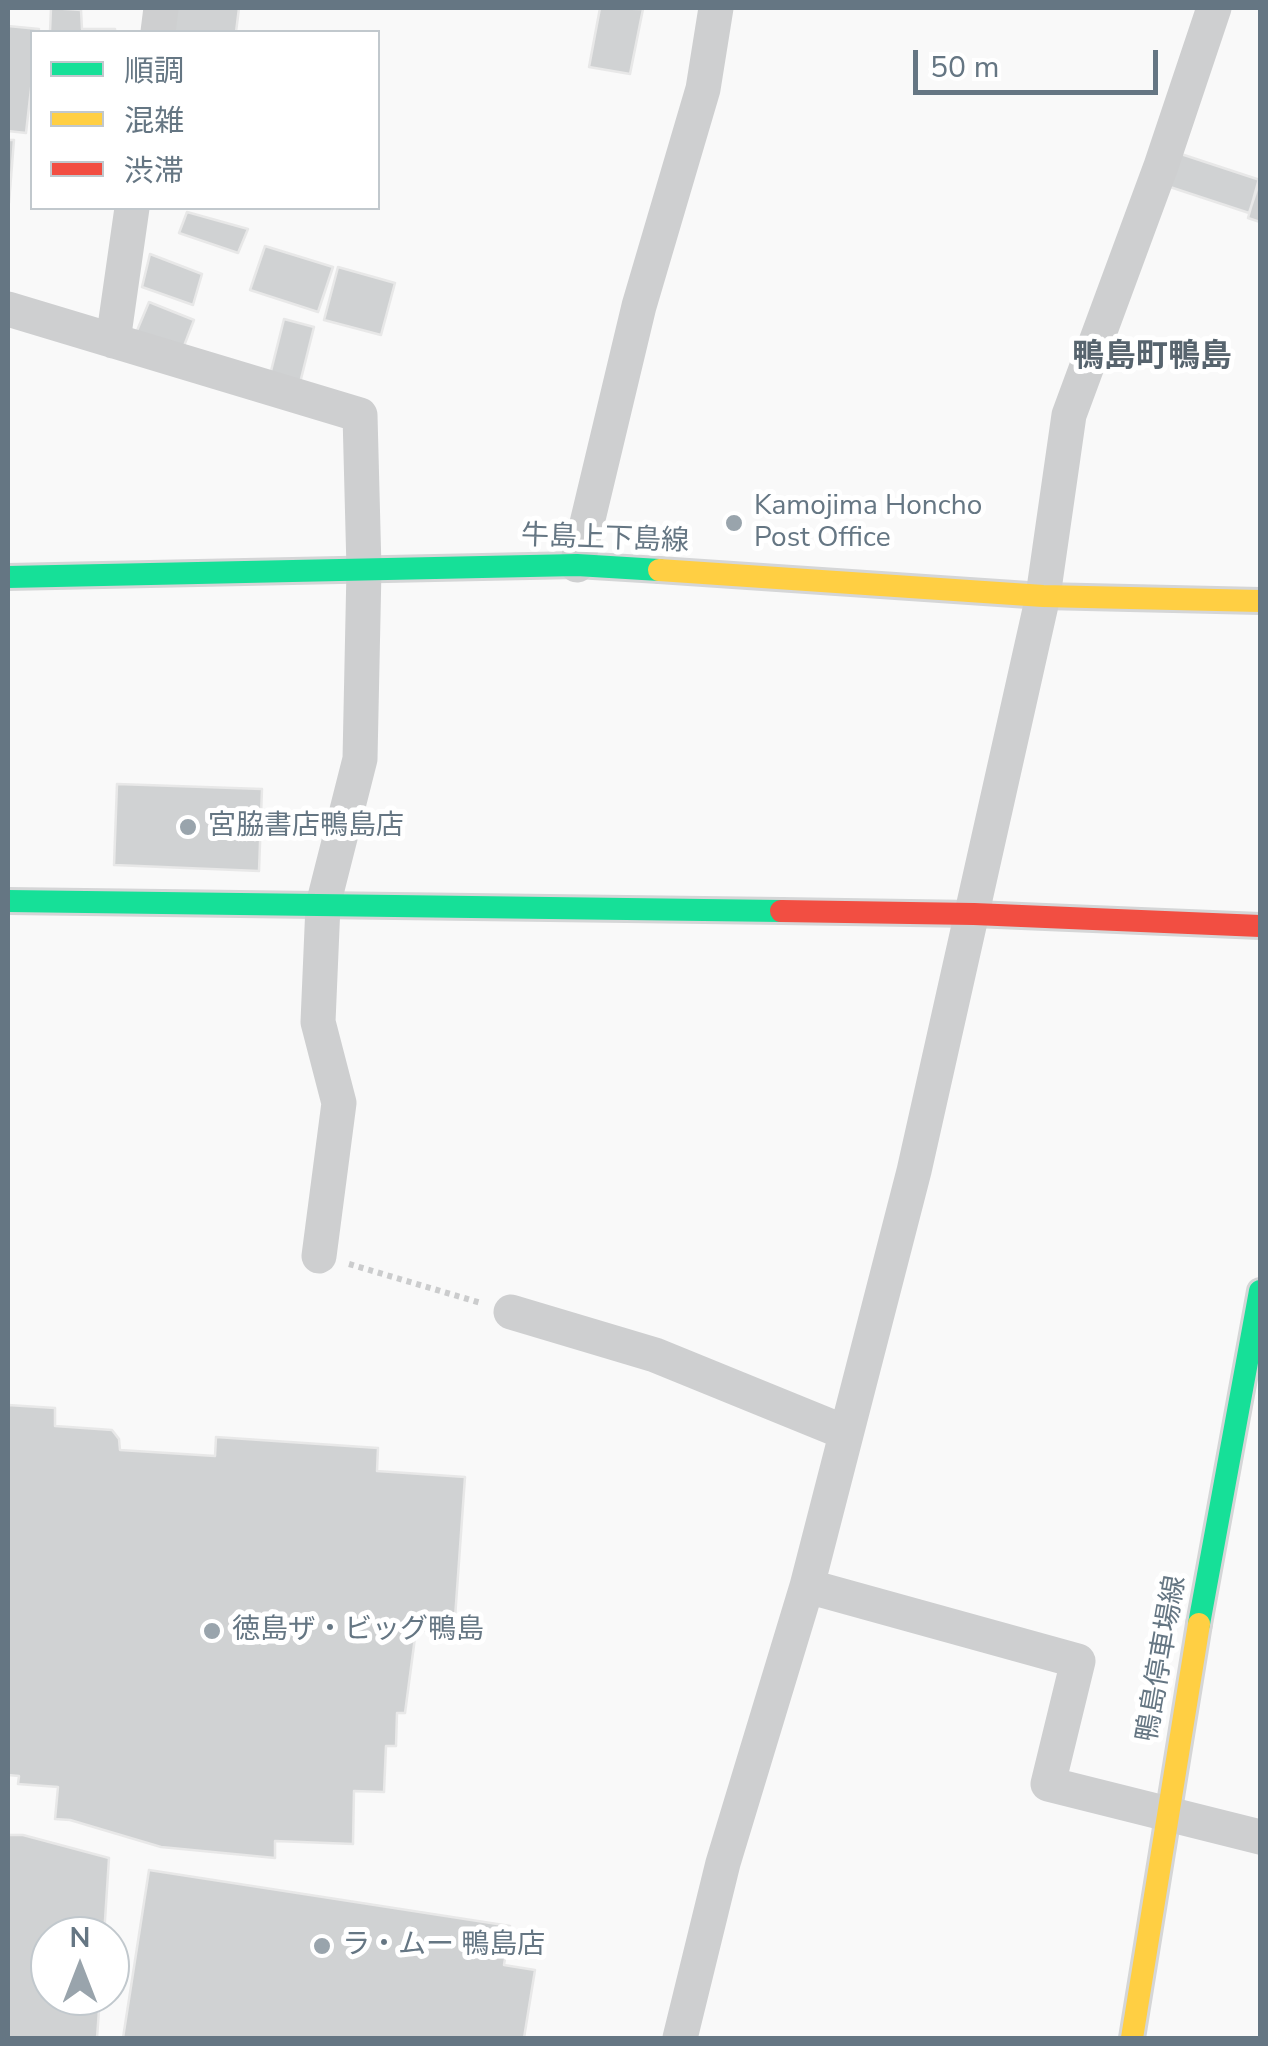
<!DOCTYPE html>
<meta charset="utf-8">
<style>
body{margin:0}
#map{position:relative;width:1268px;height:2046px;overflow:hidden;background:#f9f9f9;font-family:"Nunito Sans","Noto Sans JP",sans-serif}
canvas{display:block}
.frame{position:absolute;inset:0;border:10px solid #657683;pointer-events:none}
.legend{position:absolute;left:30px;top:30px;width:350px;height:180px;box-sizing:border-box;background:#fff;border:2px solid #c1c8cd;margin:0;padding:12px 18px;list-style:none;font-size:30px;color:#657683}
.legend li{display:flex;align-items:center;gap:20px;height:50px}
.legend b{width:50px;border:2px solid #c1c8cd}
.north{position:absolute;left:30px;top:1916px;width:100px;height:100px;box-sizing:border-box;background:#fff;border:2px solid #c1c8cd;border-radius:50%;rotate:0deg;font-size:28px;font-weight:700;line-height:40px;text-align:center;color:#657683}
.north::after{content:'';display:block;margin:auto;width:35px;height:45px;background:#99a4ac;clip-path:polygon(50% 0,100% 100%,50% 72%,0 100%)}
.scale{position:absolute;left:913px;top:50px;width:245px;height:45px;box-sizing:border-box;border:5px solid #657683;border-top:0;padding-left:12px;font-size:30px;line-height:35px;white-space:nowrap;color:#657683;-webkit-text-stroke:8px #fff;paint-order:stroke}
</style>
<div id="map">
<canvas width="1268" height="2046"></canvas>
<div class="frame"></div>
<ul class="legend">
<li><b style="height:12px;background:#16e098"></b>順調</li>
<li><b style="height:12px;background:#ffcf43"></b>混雑</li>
<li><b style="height:12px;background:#f24e42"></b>渋滞</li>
</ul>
<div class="north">N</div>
<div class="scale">50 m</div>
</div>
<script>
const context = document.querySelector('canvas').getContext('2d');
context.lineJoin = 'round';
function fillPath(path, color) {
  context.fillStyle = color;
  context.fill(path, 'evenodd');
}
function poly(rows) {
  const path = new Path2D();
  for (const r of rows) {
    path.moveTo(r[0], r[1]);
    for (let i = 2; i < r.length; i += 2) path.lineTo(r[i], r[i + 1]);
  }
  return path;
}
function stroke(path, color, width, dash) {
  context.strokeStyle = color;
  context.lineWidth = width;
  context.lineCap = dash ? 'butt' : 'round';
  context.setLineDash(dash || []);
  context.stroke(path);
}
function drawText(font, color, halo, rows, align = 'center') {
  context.font = font + ' "Nunito Sans","Noto Sans JP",sans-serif';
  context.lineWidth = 10;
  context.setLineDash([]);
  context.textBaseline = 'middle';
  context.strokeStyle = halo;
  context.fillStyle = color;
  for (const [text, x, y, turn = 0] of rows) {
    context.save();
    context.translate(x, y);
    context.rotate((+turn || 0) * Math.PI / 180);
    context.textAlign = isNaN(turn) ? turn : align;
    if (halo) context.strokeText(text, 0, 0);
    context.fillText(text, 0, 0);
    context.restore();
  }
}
const building = poly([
 [51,8,81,10,82,29,115,29,115,32,50,32,51,8],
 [171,8,239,8,236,32,167,32,171,8],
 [600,8,643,9,630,74,589,67,600,8],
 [8,26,39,29,38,32,32,32,32,80,26,133,8,131,8,26],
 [8,140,14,140,9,203,8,203,8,140],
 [1181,154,1260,180,1249,213,1170,187,1181,154],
 [1260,175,1260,222,1248,218,1260,175],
 [187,212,248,229,238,253,179,233,187,212],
 [265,246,333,267,318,312,250,290,265,246],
 [150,254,202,274,193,305,142,287,150,254],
 [338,267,395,283,381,335,324,320,338,267],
 [149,302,194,320,182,351,136,333,149,302],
 [284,319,314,327,298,391,268,383,284,319],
 [117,784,262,789,259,871,114,865,117,784],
 [8,1405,55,1408,55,1426,112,1430,119,1439,120,1450,215,1456,216,1437,378,1448,377,1471,465,1477,454,1632,416,1630,405,1713,397,1713,396,1746,386,1746,384,1792,354,1791,353,1844,275,1841,275,1858,161,1847,70,1820,55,1819,58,1787,18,1784,19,1776,8,1775,8,1405],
 [8,1835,23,1835,109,1858,104,1936,50,1936,50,1996,100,1996,97,2038,8,2038,8,1835],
 [149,1870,510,1926,504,1965,535,1970,524,2038,123,2038,149,1870]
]);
const path = poly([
 [349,1264,481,1303]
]);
const street = poly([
 [158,32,161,8],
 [8,309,360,415,364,569,360,759,323,905,318,1022,339,1103,319,1256],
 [113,341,132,208],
 [577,565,639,306,703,89,716,8],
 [511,1312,655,1355,844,1432],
 [807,1586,1078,1661,1048,1784,1260,1837],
 [680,2038,723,1863,807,1586,914,1171,1043,596,1069,415,1161,166,1214,8]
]);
const fast = poly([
 [8,577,577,565,659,570],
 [8,901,781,911],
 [1199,1624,1260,1291]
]);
const slow = poly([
 [659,570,1043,596,1260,601],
 [1132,2038,1199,1624]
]);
const jam = poly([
 [781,911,974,914,1260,926]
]);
const markers = [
 [734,523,10,"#99a4ac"],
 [188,827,10,"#99a4ac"],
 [212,1631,10,"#99a4ac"],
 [322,1946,10,"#99a4ac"]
];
const poiNames = [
 ["Kamojima Honcho",754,507],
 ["Post Office",754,539],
 ["宮脇書店鴨島店",208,827],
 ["徳島ザ・ビッグ鴨島",232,1631],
 ["ラ・ムー 鴨島店",342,1946]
];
const streetNames = [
 ["牛島上下島線",605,540,2],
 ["鴨島停車場線",1163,1659,-80]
];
const quarterNames = [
 ["鴨島町鴨島",1152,358]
];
fillPath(building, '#d0d2d3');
stroke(building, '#e8e8e8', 2.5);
stroke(fast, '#d5d6d7', 28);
stroke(slow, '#d5d6d7', 28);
stroke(jam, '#d5d6d7', 28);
stroke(path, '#cbcccd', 6, [5, 5]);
stroke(street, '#cecfd0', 35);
stroke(fast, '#16e098', 22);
stroke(slow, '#ffcf43', 22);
stroke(jam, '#f24e42', 22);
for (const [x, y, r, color] of markers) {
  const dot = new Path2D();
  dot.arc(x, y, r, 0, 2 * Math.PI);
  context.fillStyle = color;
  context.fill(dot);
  stroke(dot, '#fff', 4);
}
drawText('28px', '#657683', '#fff', poiNames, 'left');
drawText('28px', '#657683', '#fff', streetNames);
drawText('bold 32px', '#57646e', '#fff', quarterNames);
</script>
